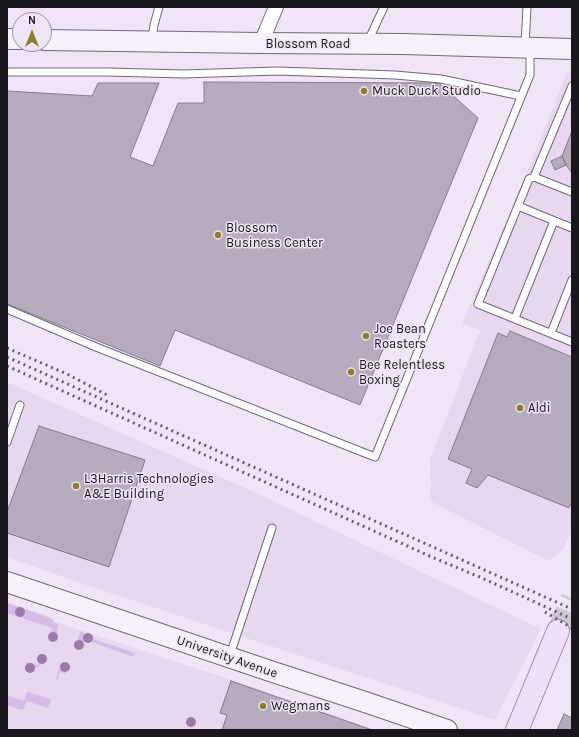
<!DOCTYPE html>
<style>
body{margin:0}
#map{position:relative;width:579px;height:737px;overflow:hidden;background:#f0e5f7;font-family:Karla,sans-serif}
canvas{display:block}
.frame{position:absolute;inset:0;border:8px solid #19161c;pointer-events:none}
.north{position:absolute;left:12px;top:12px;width:40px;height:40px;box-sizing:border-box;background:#f0e5f7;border:1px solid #9a929f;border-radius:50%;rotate:0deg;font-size:11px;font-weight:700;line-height:16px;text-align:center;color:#19161c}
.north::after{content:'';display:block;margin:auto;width:14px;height:18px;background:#8b8028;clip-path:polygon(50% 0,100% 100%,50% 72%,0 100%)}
</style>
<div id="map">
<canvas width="579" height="737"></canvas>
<div class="frame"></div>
<div class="north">N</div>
</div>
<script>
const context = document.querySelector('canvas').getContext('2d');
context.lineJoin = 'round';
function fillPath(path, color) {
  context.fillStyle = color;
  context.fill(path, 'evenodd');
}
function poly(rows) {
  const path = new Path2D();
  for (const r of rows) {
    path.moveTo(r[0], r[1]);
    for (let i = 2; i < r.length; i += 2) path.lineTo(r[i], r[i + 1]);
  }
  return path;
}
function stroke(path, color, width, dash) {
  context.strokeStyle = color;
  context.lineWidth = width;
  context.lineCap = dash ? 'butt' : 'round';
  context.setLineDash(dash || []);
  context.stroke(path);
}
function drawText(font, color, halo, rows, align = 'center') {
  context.font = font + ' Karla,sans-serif';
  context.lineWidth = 3;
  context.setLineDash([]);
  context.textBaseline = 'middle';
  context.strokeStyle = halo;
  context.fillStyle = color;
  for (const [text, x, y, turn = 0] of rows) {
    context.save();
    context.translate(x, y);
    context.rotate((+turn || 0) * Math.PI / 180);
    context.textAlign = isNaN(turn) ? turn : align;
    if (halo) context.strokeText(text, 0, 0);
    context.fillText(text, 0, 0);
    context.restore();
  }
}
const built = poly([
 [567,73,572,73,572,529,564,548,549,561,430,501,431,486,430,460,480,330,462,324,530,164],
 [7,382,254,492,541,629,495,720,86,585,7,557],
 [7,602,51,617,55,622,229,679,377,730,7,730]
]);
const green = poly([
 [7,603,50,618,53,620,54,623,59,624,55,638,53,639,51,638,50,636,52,628,7,613],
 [82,631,84,634,88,634,94,637,93,638,91,637,89,641,84,640,81,648,77,648,76,646,76,644,80,633],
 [93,639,135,653,133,657,92,642],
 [42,656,44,657,45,659,40,666,30,672,26,670,25,666,27,662,38,665],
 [62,664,66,664,68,667,66,674,60,672,57,681,56,681,58,671],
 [29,692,50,699,51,701,48,708,27,701,24,708,22,710,7,705,7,695,24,701,26,693]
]);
const building = poly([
 [204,82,439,83,478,118,360,405,175,330,160,366,7,304,7,91,92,96,98,83,159,83,130,157,153,166,178,103,204,103,204,82],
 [572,131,572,173,566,165,562,156,572,131],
 [562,156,566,165,555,170,551,161,562,156],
 [510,331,572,357,572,501,569,508,488,475,477,488,466,483,472,469,448,459,498,333,507,337,510,331],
 [39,426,145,460,109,567,7,533,7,512,39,426],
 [231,681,372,730,222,730,227,715,220,713,231,681],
 [564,714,572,718,572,730,557,730,564,714]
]);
const primaryTunnel = poly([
 [558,631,572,598]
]);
const lane = poly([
 [152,39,154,25,159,7],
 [368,41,384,7],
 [525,46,527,7],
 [7,72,108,72,184,74,277,71,395,75,441,79,521,96],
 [572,86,534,177,529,179,478,304,572,342],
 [534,177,572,192],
 [518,206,572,228],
 [7,309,96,347,375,457,530,75,530,48],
 [515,318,554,221],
 [551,333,572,280],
 [7,442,20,405],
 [230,655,272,528]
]);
const street = poly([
 [261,43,276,7]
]);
const secondary = poly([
 [7,39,20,39],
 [44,40,261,43,403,44,572,49],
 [7,582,267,670,365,702,447,730]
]);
const primary = poly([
 [517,730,558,631]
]);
const rail = poly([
 [7,348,67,374,109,396],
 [7,357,572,609],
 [7,366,434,558,482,578,572,619],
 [545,612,572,628]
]);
const trees = [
 [20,612],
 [53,637],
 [88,638],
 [79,645],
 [42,659],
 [65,667],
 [30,668],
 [191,722]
];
const markers = [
 [364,91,4,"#8b8028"],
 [218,235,4,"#8b8028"],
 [366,336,4,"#8b8028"],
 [351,372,4,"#8b8028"],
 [520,408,4,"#8b8028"],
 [76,486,4,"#8b8028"],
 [263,706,4,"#8b8028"]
];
const streetNames = [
 ["Blossom Road",308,44],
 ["University Avenue",227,657,19]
];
const poiNames = [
 ["Muck Duck Studio",372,91],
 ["Blossom",226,228],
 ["Business Center",226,243],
 ["Joe Bean",374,329],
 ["Roasters",374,344],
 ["Bee Relentless",359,365],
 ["Boxing",359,380],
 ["Aldi",528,408],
 ["L3Harris Technologies",84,479],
 ["A&E Building",84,494],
 ["Wegmans",271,706]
];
fillPath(built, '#e7d8f0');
fillPath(green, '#d6bce6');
fillPath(building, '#b6acbd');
stroke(building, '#867c8c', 1);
stroke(primaryTunnel, '#d0c6d6', 22, [22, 11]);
stroke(lane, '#716877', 9);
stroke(street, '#716877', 16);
stroke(secondary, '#716877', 22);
stroke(primary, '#9d8ca8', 24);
stroke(lane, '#fff', 7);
stroke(street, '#fff', 14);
stroke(secondary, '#f7f0fb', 20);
stroke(primary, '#efe0f8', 22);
stroke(rail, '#66606b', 3, [2, 4]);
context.fillStyle = '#9a7baa';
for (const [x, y] of trees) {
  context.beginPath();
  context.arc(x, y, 5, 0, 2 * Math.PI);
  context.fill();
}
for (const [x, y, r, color] of markers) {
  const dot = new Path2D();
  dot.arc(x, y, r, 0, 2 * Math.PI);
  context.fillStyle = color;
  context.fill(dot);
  stroke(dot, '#f0e5f7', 1.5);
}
drawText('13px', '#19161c', '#f0e5f7', streetNames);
drawText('13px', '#19161c', '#f0e5f7', poiNames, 'left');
</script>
